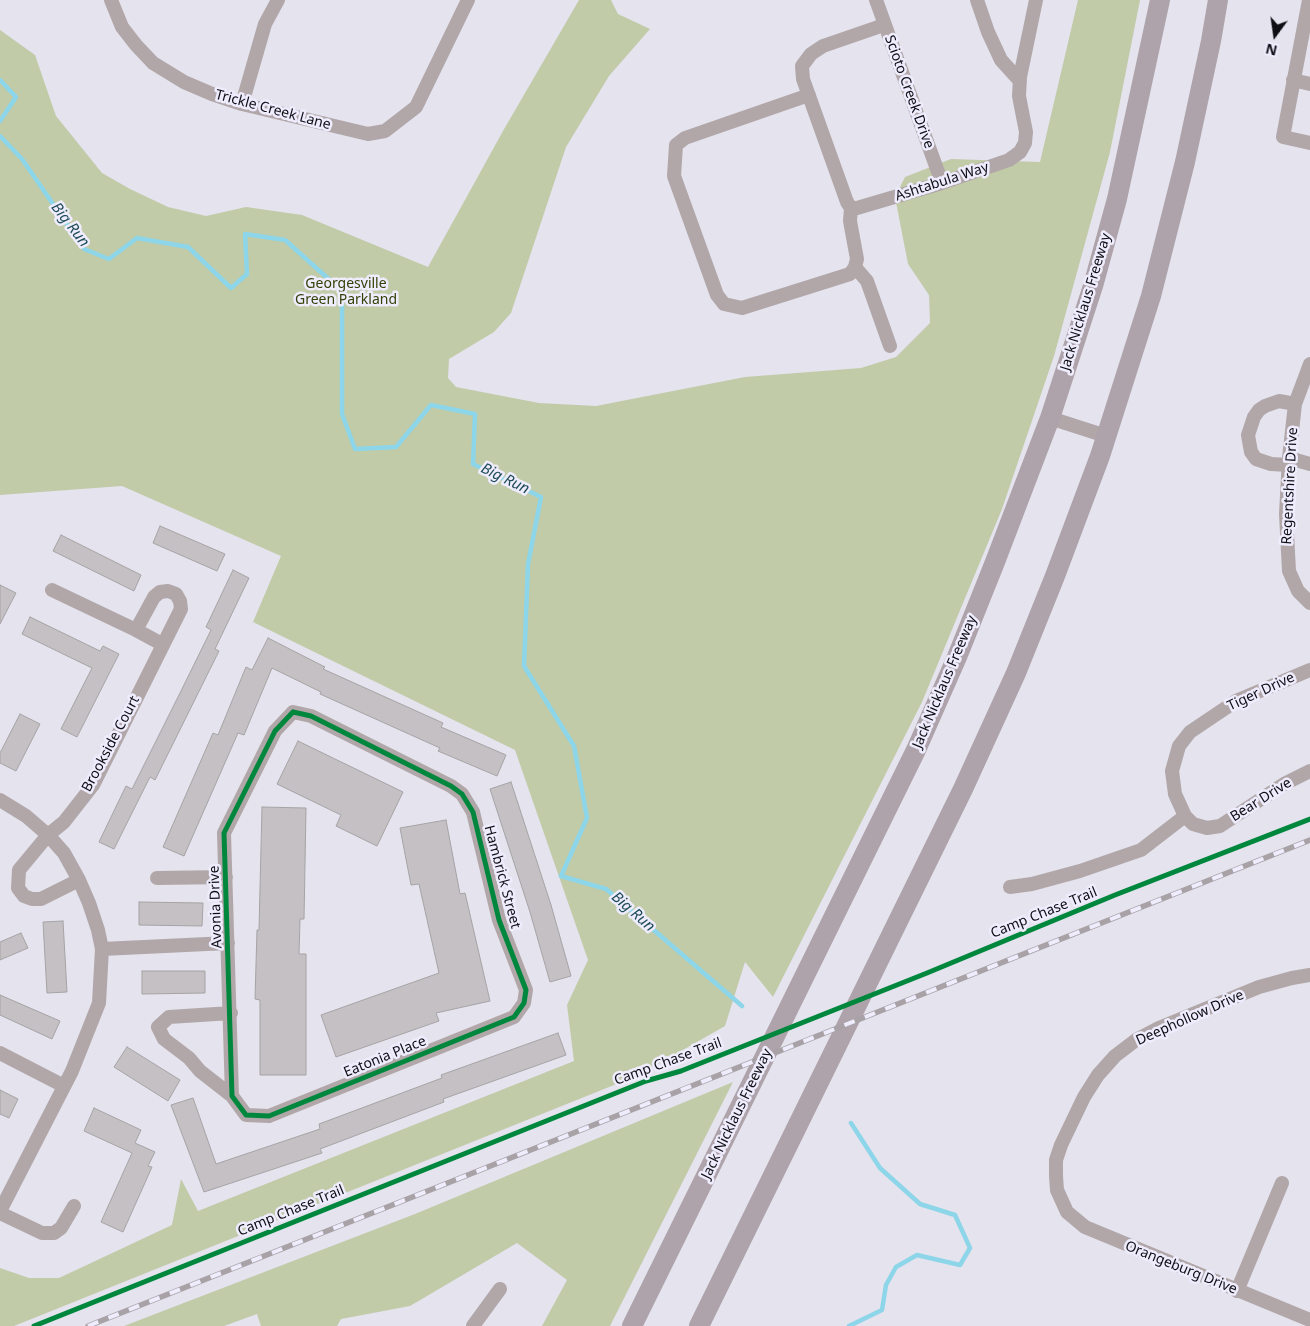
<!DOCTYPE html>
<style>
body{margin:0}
#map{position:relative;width:1310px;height:1326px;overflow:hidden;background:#e4e3ee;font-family:"Noto Sans",sans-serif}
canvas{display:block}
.north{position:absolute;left:1250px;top:10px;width:50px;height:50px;-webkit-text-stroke:4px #eeecfd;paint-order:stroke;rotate:194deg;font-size:14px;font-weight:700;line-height:20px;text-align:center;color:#0f0e14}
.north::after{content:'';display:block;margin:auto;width:18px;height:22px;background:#0f0e14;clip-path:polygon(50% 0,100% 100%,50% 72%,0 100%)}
</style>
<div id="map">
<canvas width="1310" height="1326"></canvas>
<div class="north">N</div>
</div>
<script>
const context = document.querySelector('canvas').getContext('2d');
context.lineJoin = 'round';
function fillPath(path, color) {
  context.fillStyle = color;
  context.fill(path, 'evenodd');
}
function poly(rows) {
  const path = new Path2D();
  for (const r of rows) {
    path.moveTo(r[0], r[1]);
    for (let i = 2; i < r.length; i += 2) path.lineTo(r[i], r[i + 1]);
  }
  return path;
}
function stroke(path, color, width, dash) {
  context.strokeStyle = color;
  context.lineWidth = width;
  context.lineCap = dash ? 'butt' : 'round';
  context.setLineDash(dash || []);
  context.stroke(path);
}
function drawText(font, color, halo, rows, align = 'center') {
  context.font = font + ' "Noto Sans",sans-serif';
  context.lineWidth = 5;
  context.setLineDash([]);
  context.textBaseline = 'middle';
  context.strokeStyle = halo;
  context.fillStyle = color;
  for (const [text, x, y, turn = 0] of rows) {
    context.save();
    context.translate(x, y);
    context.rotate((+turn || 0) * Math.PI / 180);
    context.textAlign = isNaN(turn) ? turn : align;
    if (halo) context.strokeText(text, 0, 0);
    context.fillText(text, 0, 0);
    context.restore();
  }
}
const green = poly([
 [579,0,611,0,618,14,650,29,609,76,566,147,511,313,494,332,449,359,448,378,456,387,539,403,596,406,745,377,861,368,896,357,930,323,929,295,908,264,895,197,905,177,951,159,1040,162,1078,0,1140,0,1110,152,1054,356,1002,509,922,702,773,997,745,962,725,1026,639,1075,14,1326,0,1326,0,1268,29,1278,59,1278,172,1225,181,1179,198,1211,574,1061,567,1005,588,960,515,750,253,622,281,556,122,486,0,495,0,30,35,55,56,116,102,173,130,189,168,207,206,216,246,207,302,215,428,267,503,131],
 [733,1082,610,1326,542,1326,567,1280,517,1243,410,1306,341,1319,337,1326,261,1326,257,1314,224,1326,124,1326,415,1214]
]);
const stream = poly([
 [0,80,16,97,0,121],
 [0,136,22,159,84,249,109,259,137,238,188,247,231,288,247,274,245,234,285,240,342,291,342,414,355,449,396,447,431,405,475,414,473,464,541,497,528,564,524,666,574,746,587,818,561,876,606,889,742,1006],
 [849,1326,882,1310,886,1285,896,1267,917,1255,960,1265,970,1248,955,1215,920,1204,880,1168,851,1123]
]);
const building = poly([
 [160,526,225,554,217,571,153,543,160,526],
 [61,535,141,575,134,591,53,551,61,535],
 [233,570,249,578,215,649,219,651,155,780,150,777,114,849,99,842,126,786,132,789,180,693,211,630,206,627,233,570],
 [0,585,16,593,0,624,0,585],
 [30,617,100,651,103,646,119,654,77,737,61,729,92,668,22,634,30,617],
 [268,638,325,667,323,669,443,723,441,727,506,755,497,776,438,751,440,748,320,694,321,692,272,668,244,735,238,733,184,856,163,847,213,733,218,735,246,667,252,670,268,638],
 [20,714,40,724,16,771,0,763,0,753,20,714],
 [298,741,403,792,377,846,336,826,341,815,277,784,298,741],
 [511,782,551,905,571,976,550,982,530,912,490,789,511,782],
 [262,807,306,808,304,919,300,919,299,954,306,954,306,1075,260,1075,260,1000,255,999,257,930,259,930,262,807],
 [446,820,460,894,465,893,490,1001,436,1013,439,1021,336,1057,321,1015,439,973,419,884,411,885,400,828,446,820],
 [139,902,203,903,202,926,139,925,139,902],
 [63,921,67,992,47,993,43,922,63,921],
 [21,933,28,948,0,960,0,942,21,933],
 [142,971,205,971,205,993,142,994,142,971],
 [0,995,60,1021,52,1039,0,1015,0,995],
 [558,1033,566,1055,443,1099,444,1102,320,1149,322,1153,204,1192,171,1105,193,1098,216,1164,320,1129,319,1124,442,1078,441,1075,558,1033],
 [127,1047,180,1080,168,1101,114,1067,127,1047],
 [0,1090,18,1099,9,1118,0,1114,0,1090],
 [94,1108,141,1130,135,1143,155,1152,148,1166,152,1167,123,1232,101,1222,132,1153,84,1131,94,1108]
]);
const minor = poly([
 [111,0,122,27,136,45,153,63,184,82,212,94,242,104,368,134,385,131,416,107,468,0],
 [876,0,942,183],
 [977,0,988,32,1001,60,1020,81],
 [1309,0,1283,137,1310,143],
 [1293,80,1310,84],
 [809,95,685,138,676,145,674,176,717,295,724,304,742,308,850,274,855,267,857,259,850,221,851,208,847,202,803,79,802,66,811,54,823,46,884,25],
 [242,104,265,24,278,0],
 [851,208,857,208,942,183,1009,160,1020,152,1025,143,1026,132,1019,96,1020,77,1036,0],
 [855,267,867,281,890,346],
 [1310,364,1295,404,1289,458,1286,514,1289,571,1298,591,1310,603],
 [1050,418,1106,436],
 [1289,458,1310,464],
 [1288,465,1271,464,1256,459,1251,452,1248,435,1254,417,1259,410,1265,406,1279,401,1295,404],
 [52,590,136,630,162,644],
 [1310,670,1236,701,1190,732,1179,746,1172,771,1175,794,1185,816,1193,824,1207,828,1220,826,1284,784,1310,771],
 [293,712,311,716,451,786,462,794,473,812,499,920,526,990,524,1003,514,1017,269,1116,246,1115,232,1096,224,833,275,731,293,712],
 [0,800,26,816,48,835,64,853,79,880,89,903,98,930,102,949,99,1003,72,1071,0,1211],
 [157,878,226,877],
 [79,880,41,899,32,899,24,896,18,888,19,870,48,835,64,822,93,785,181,609,180,601,176,594,168,591,160,592,154,597,136,630],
 [1010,887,1032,884,1080,871,1141,850,1185,816],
 [102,949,228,943],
 [1310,975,1292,978,1259,987,1159,1028,1136,1040,1115,1056,1098,1075,1084,1097,1061,1145,1056,1160,1056,1176,1057,1190,1067,1212,1085,1227,1310,1320],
 [231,1013,169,1017,158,1027,164,1039,189,1058,200,1071,232,1096],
 [0,1053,64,1086],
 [0,1213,42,1233,54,1233,61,1228,74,1206],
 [1237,1291,1282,1183],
 [473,1326,500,1289]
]);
const highway = poly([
 [632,1326,916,750,957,657,995,562,1050,418,1093,286,1117,199,1160,0],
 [699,1326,963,789,1016,673,1055,576,1100,456,1151,296,1185,162,1211,41,1218,0]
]);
const rail = poly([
 [88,1326,1310,840]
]);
const cycleway = poly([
 [293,712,311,716,451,786,462,794,473,812,499,920,526,990,524,1003,514,1017,269,1116,246,1115,232,1096,224,833,275,731,293,712],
 [34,1326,646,1081,681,1071,927,973,1115,895,1310,819]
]);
const streetNames = [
 ["Scioto Creek Drive",909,92,70],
 ["Trickle Creek Lane",273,110,15],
 ["Ashtabula Way",942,182,-18],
 ["Jack Nicklaus Freeway",1086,302,-73],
 ["Regentshire Drive",1290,486,-87],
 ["Jack Nicklaus Freeway",945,682,-67],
 ["Tiger Drive",1261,692,-25],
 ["Brookside Court",111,744,-62],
 ["Bear Drive",1261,800,-32],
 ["Hambrick Street",502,877,75],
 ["Avonia Drive",216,907,-92],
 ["Camp Chase Trail",1044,913,-22],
 ["Deephollow Drive",1190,1018,-24],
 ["Eatonia Place",385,1057,-22],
 ["Camp Chase Trail",668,1062,-20],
 ["Jack Nicklaus Freeway",737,1114,-64],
 ["Camp Chase Trail",291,1211,-22],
 ["Orangeburg Drive",1181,1268,22]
];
const parkNames = [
 ["Georgesville",346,284],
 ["Green Parkland",346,300]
];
const waterNames = [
 ["Big Run",70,225,52],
 ["Big Run",505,479,26],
 ["Big Run",633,912,41]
];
fillPath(green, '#c1cba8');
stroke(stream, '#8dd5e8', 4.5);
fillPath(building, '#c4c0c3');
stroke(building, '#a6a3a5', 1);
stroke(minor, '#b1a7a9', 14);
stroke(highway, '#aea3aa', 20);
stroke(rail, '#a8a2a7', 5.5);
stroke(rail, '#eeecfd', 4, [11]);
stroke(cycleway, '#00873e', 5);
drawText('14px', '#0f0e14', '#eeecfd', streetNames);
drawText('14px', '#344006', '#eeecfd', parkNames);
drawText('italic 15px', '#1e4c56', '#eeecfd', waterNames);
</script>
